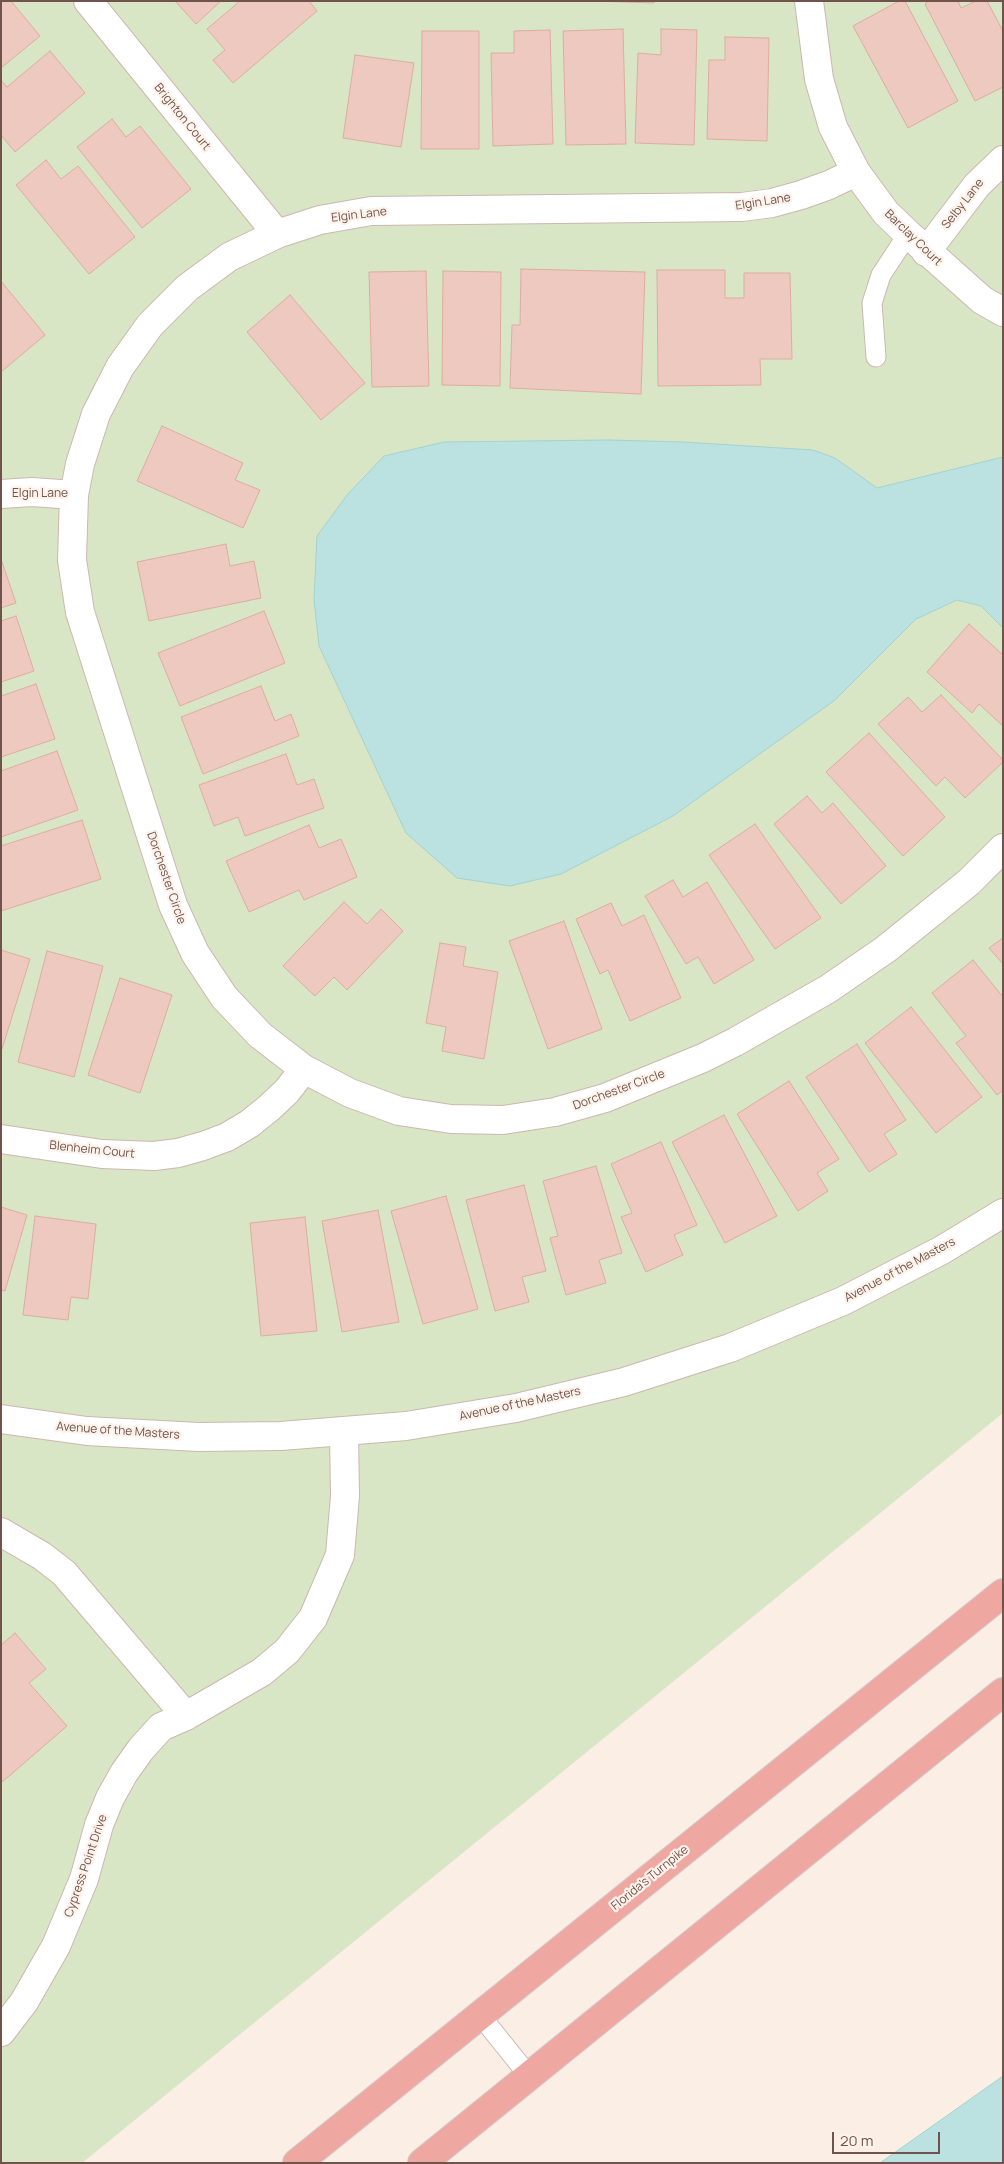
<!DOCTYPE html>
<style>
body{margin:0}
#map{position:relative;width:1004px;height:2164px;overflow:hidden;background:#faeee5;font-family:Manrope,sans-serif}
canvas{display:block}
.frame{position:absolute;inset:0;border:2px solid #71534d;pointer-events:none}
.scale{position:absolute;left:832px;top:2132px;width:108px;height:22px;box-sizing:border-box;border:2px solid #71534d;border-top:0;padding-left:6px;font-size:15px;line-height:18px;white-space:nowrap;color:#71534d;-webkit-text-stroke:4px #fdf3eb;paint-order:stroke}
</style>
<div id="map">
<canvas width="1004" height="2164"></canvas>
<div class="frame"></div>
<div class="scale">20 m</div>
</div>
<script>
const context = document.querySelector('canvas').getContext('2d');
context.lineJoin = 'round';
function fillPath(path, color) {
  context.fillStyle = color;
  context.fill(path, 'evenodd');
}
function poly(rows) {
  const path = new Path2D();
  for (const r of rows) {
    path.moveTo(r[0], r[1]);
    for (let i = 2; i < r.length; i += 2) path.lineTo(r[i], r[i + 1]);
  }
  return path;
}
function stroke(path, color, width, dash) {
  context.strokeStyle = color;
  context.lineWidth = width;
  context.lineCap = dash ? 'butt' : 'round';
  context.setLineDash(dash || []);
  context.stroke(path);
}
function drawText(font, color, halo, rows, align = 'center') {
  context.font = font + ' Manrope,sans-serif';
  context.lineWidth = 4.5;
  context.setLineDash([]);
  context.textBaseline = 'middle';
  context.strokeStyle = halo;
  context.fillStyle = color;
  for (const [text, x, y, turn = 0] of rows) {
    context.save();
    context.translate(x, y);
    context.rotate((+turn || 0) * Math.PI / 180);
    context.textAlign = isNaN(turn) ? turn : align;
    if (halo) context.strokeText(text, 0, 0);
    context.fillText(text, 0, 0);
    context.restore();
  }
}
const green = poly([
 [1,1,1003,1,1003,1413,82,2163,1,2163]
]);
const water = poly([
 [609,440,683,442,813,450,835,458,877,488,1003,457,1003,628,981,606,957,600,916,619,835,700,673,816,561,874,510,886,457,878,406,833,319,646,314,600,317,536,347,495,384,456,444,442,609,440],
 [1003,2076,1003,2163,880,2163,1003,2076]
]);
const building = poly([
 [1,1,11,1,40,36,1,68,1,1],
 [175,1,221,1,196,24,175,1],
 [240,1,309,1,317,11,233,83,213,60,225,50,207,29,240,1],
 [595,1,654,1,654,3,595,1],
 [899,1,905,1,958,101,908,128,853,26,899,1],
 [929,1,958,1,961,8,976,1,987,1,1003,31,1003,87,975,101,925,4,929,1],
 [623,29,626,144,566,145,563,31,623,29],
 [661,29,697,30,694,145,635,143,638,53,661,55,661,29],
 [550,30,553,144,493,146,491,53,514,53,514,31,550,30],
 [422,31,479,31,479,149,421,149,422,31],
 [725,37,769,38,767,141,707,139,709,60,725,60,725,37],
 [50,51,85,93,15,152,1,135,1,80,7,87,50,51],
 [355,55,414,63,401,147,343,138,355,55],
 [112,119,126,137,140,126,191,189,142,228,77,147,112,119],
 [46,160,61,179,78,166,135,237,89,274,16,185,46,160],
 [521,269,645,272,641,394,510,388,512,325,520,325,521,269],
 [657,270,725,270,725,298,744,298,744,273,790,273,792,359,760,359,761,385,658,386,657,270],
 [426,271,429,386,372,387,369,272,426,271],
 [443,271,501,272,500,386,442,385,443,271],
 [1,281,45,335,1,372,1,281],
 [290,295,365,383,321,420,247,332,290,295],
 [162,426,243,463,235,480,260,490,243,528,137,481,162,426],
 [226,544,230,566,254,561,261,598,149,621,137,562,226,544],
 [1,559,16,603,1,608,1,559],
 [264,611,285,663,180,706,158,653,264,611],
 [16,616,34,671,1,682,1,621,16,616],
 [969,624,1003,655,1003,726,979,704,972,713,927,672,969,624],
 [36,684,55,739,1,757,1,696,36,684],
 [261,686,275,721,291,714,299,736,203,774,181,717,261,686],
 [941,695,1003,760,1003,762,965,798,945,777,936,786,878,724,908,697,922,712,941,695],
 [869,733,945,817,903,856,826,772,869,733],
 [57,751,78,810,1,837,1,771,57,751],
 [286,754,297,785,314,779,324,808,245,836,238,817,214,826,199,785,286,754],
 [807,796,822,813,833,803,886,866,841,904,774,824,807,796],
 [82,820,101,879,1,911,1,846,82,820],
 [755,824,821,918,775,949,709,855,755,824],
 [309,825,319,848,341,839,357,877,304,900,299,890,249,912,226,861,309,825],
 [673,880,683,897,707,882,754,960,714,984,698,957,686,964,645,896,673,880],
 [344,902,367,924,381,909,403,931,347,990,334,977,315,996,283,966,344,902],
 [611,903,622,926,644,915,681,998,630,1021,608,970,600,974,576,919,611,903],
 [564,921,602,1029,548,1049,509,941,564,921],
 [1003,938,1003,964,989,948,1003,938],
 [440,943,466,947,463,966,498,972,484,1059,442,1051,446,1027,426,1023,440,943],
 [1,950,30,959,2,1049,1,1049,1,950],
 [47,951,103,966,74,1077,18,1062,47,951],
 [973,960,1003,997,1003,1090,997,1095,956,1043,966,1036,932,993,973,960],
 [120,978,172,995,140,1093,88,1075,120,978],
 [911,1007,982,1097,936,1133,865,1043,911,1007],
 [857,1044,906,1120,884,1134,897,1154,869,1172,806,1077,857,1044],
 [789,1081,839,1159,817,1173,828,1191,798,1211,737,1114,789,1081],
 [724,1115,777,1216,725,1243,672,1142,724,1115],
 [661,1142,697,1225,674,1235,683,1255,646,1272,621,1217,632,1213,611,1164,661,1142],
 [596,1166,622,1253,599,1260,606,1283,566,1295,550,1238,558,1236,543,1181,596,1166],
 [524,1185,546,1271,522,1277,529,1302,495,1311,466,1200,524,1185],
 [446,1196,478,1309,423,1324,391,1211,446,1196],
 [1,1207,27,1215,5,1291,1,1290,1,1207],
 [378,1210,399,1322,342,1332,322,1221,378,1210],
 [35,1216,96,1224,88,1299,71,1297,68,1320,23,1315,35,1216],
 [305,1217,317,1331,261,1336,250,1223,305,1217],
 [15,1633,46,1669,29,1683,67,1726,1,1783,1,1645,15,1633]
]);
const service = poly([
 [876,357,872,303,881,275,908,234],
 [480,2015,529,2076]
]);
const minor = poly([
 [88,1,277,234],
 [809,1,819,79,833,127,856,172,886,213,908,234,982,300,1003,312],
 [856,172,829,185,801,195,772,203,742,207,371,211,320,220,277,234,229,257,187,288,150,325,120,367,96,414,80,464,74,495,72,560,80,612,173,905,195,953,224,997,260,1035,304,1069,350,1093,399,1111,451,1119,503,1120,555,1112,605,1098,703,1058,735,1042,828,989,886,949,969,882,1003,848],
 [926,252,977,185,1003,160],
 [1,494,32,492,74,495],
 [1,1139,102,1154,154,1156,178,1153,203,1146,227,1137,249,1124,269,1108,287,1091,304,1069],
 [1,1419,87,1431,198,1437,281,1436,406,1426,516,1408,624,1382,730,1348,843,1301,942,1250,1003,1213],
 [1,1532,42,1556,64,1573,186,1716],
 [1,2032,24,2002,56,1946,84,1879,99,1825,110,1798,124,1773,141,1749,161,1727,186,1716,262,1672,287,1651,313,1618,340,1555,345,1496,344,1432]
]);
const motorway = poly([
 [297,2163,1003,1593],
 [422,2163,1003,1692]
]);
const streetNames = [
 ["Brighton Court",182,117,51],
 ["Elgin Lane",763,202,-9],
 ["Selby Lane",963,204,-52],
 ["Elgin Lane",359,215,-7],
 ["Barclay Court",913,238,44],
 ["Elgin Lane",40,494],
 ["Dorchester Circle",166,878,71],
 ["Dorchester Circle",619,1090,-20],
 ["Blenheim Court",92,1150,6],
 ["Avenue of the Masters",900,1270,-28],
 ["Avenue of the Masters",520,1404,-12],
 ["Avenue of the Masters",118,1431,4],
 ["Cypress Point Drive",86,1866,-71],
 ["Florida's Turnpike",650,1878,-39]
];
fillPath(green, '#d8e6c5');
fillPath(water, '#bbe2e0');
stroke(water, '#a2d3d1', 1);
fillPath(building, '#edc9bf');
stroke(building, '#deada1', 1);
stroke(service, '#cdb7af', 21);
stroke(minor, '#cdb7af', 30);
stroke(motorway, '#d4cbca', 30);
stroke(service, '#fff', 19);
stroke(minor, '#fff', 28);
stroke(motorway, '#efa7a1', 28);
drawText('12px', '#71534d', '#fdf3eb', streetNames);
</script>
